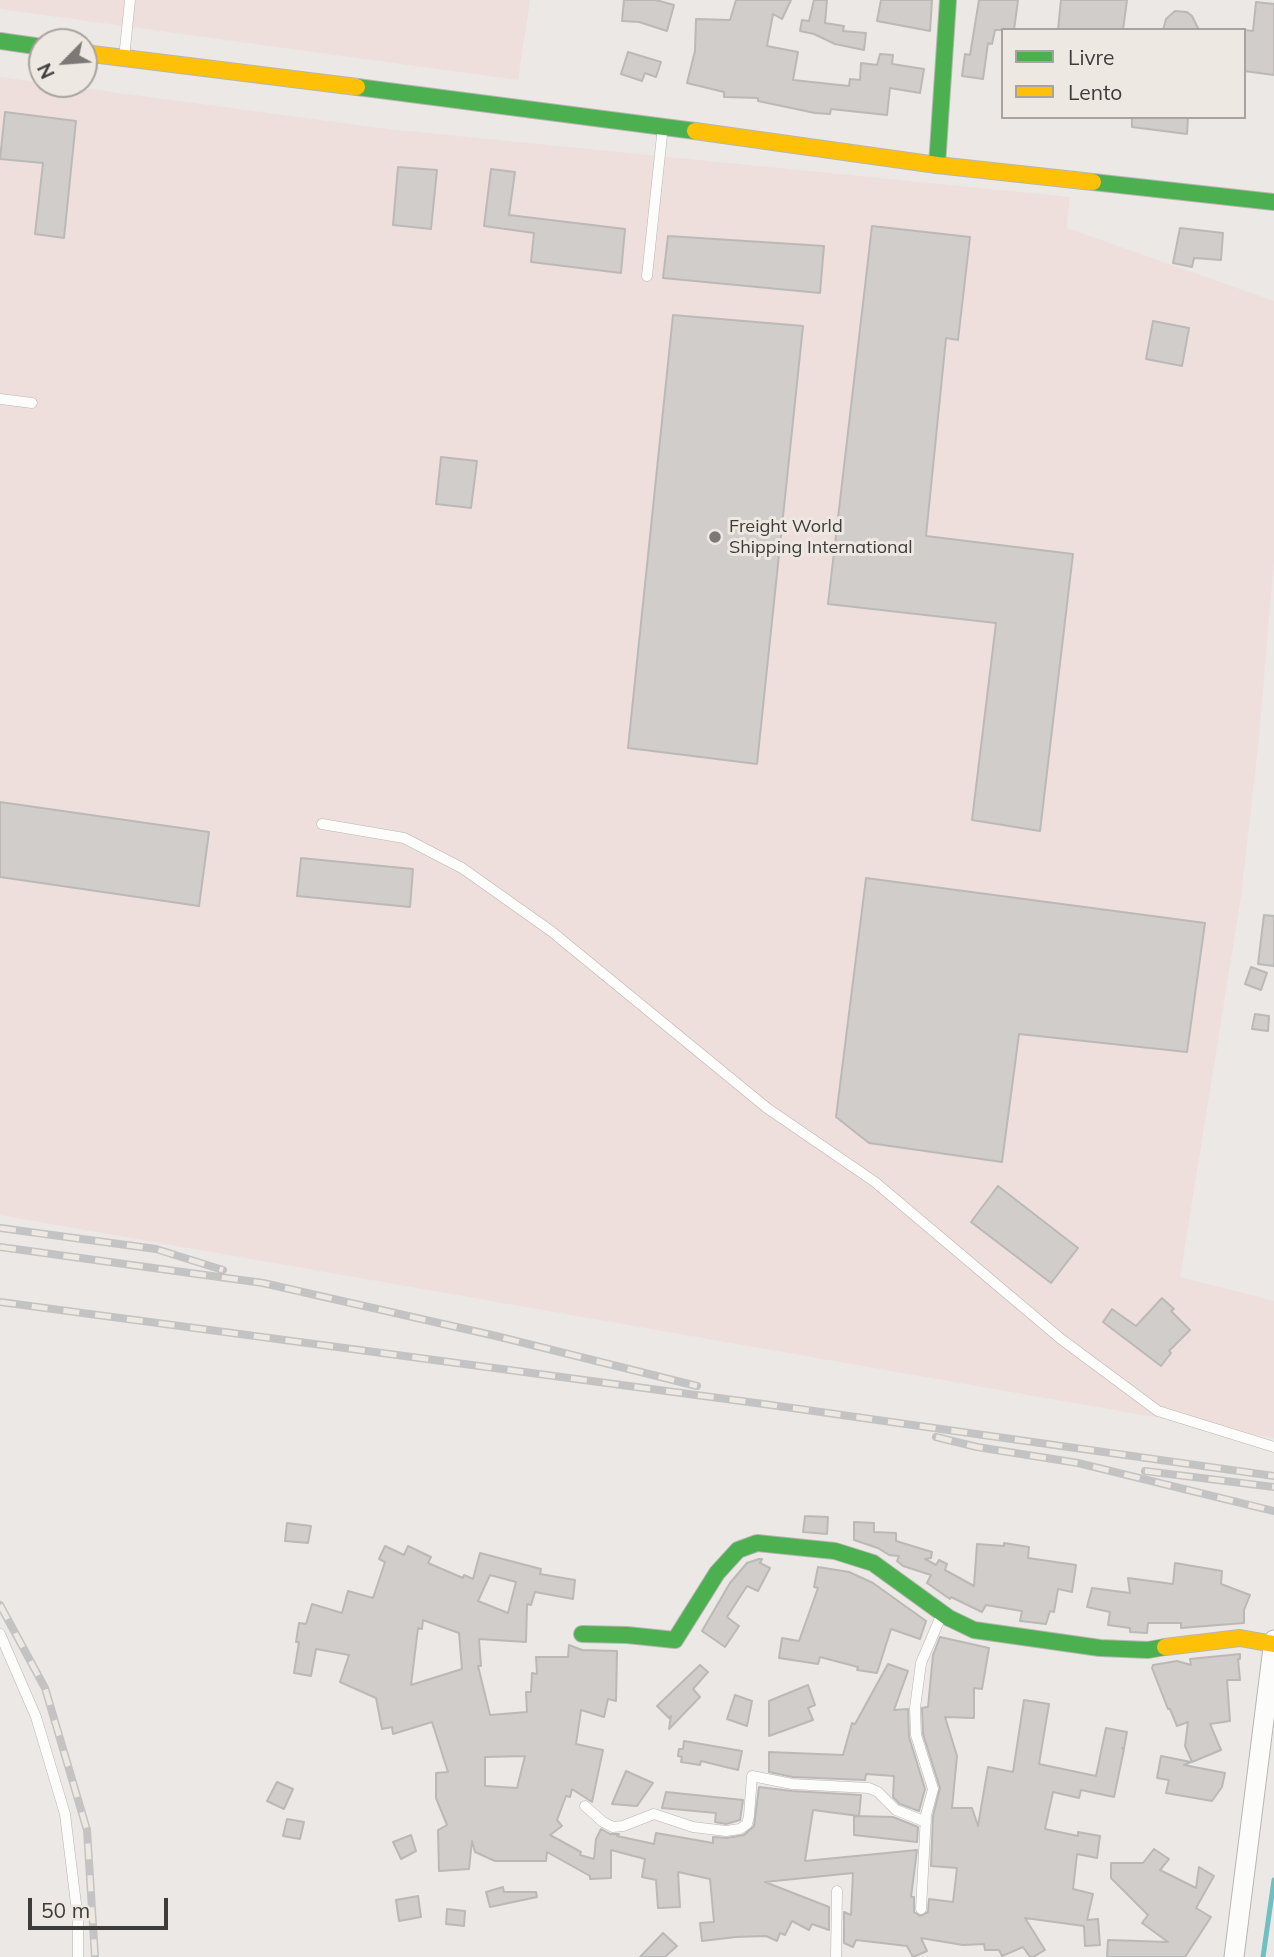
<!DOCTYPE html>
<style>
body{margin:0}
#map{position:relative;width:1274px;height:1957px;overflow:hidden;background:#ebe8e5;font-family:Mulish,sans-serif}
canvas{display:block}
.legend{position:absolute;left:1001px;top:28px;width:245px;height:91px;box-sizing:border-box;background:#eee8e2;border:2px solid #a8a39f;margin:0;padding:9px 12px;list-style:none;font-size:21px;color:#3e3c3a}
.legend li{display:flex;align-items:center;gap:14px;height:35px}
.legend b{width:35px;border:2px solid #a8a39f}
.north{position:absolute;left:28px;top:28px;width:70px;height:70px;box-sizing:border-box;background:#eee8e2;border:2px solid #a8a39f;border-radius:50%;rotate:245deg;font-size:19px;font-weight:700;line-height:28px;text-align:center;color:#3e3c3a}
.north::after{content:'';display:block;margin:auto;width:24px;height:32px;background:#7b7876;clip-path:polygon(50% 0,100% 100%,50% 72%,0 100%)}
.scale{position:absolute;left:28px;top:1898px;width:140px;height:32px;box-sizing:border-box;border:4px solid #3e3c3a;border-top:0;padding-left:9px;font-size:21px;line-height:24px;white-space:nowrap;color:#3e3c3a;-webkit-text-stroke:5px #eee8e2;paint-order:stroke}
</style>
<div id="map">
<canvas width="1274" height="1957"></canvas>
<ul class="legend">
<li><b style="height:9px;background:#4caf50"></b>Livre</li>
<li><b style="height:9px;background:#ffc107"></b>Lento</li>
</ul>
<div class="north">N</div>
<div class="scale">50 m</div>
</div>
<script>
const context = document.querySelector('canvas').getContext('2d');
context.lineJoin = 'round';
function fillPath(path, color) {
  context.fillStyle = color;
  context.fill(path, 'evenodd');
}
function poly(rows) {
  const path = new Path2D();
  for (const r of rows) {
    path.moveTo(r[0], r[1]);
    for (let i = 2; i < r.length; i += 2) path.lineTo(r[i], r[i + 1]);
  }
  return path;
}
function stroke(path, color, width, dash) {
  context.strokeStyle = color;
  context.lineWidth = width;
  context.lineCap = dash ? 'butt' : 'round';
  context.setLineDash(dash || []);
  context.stroke(path);
}
function drawText(font, color, halo, rows, align = 'center') {
  context.font = font + ' Mulish,sans-serif';
  context.lineWidth = 6;
  context.setLineDash([]);
  context.textBaseline = 'middle';
  context.strokeStyle = halo;
  context.fillStyle = color;
  for (const [text, x, y, turn = 0] of rows) {
    context.save();
    context.translate(x, y);
    context.rotate((+turn || 0) * Math.PI / 180);
    context.textAlign = isNaN(turn) ? turn : align;
    if (halo) context.strokeText(text, 0, 0);
    context.fillText(text, 0, 0);
    context.restore();
  }
}
const industrial = poly([
 [0,0,530,0,518,80,0,9],
 [0,77,388,129,1070,197,1067,228,1274,301,1274,559,1259,738,1241,897,1180,1277,1274,1301,1274,1438,0,1215]
]);
const stream = poly([
 [1263,1957,1274,1880]
]);
const building = poly([
 [624,0,656,0,674,5,667,31,639,22,622,21,624,0],
 [736,0,791,0,782,19,773,14,767,46,798,52,793,80,849,86,850,79,860,80,861,63,877,65,880,54,893,55,892,64,924,69,920,93,890,88,887,115,831,109,830,114,815,113,758,101,758,98,724,97,724,92,687,83,695,51,696,19,730,20,736,0],
 [814,0,827,0,825,23,844,26,843,31,866,33,864,50,835,44,814,34,800,31,802,20,809,21,814,0],
 [881,0,932,0,930,31,877,21,881,0],
 [979,0,1018,0,1014,30,995,30,992,44,988,43,983,79,962,76,965,54,970,55,979,0],
 [1061,0,1127,0,1123,30,1058,30,1061,0],
 [1256,2,1274,4,1274,75,1244,71,1244,30,1253,31,1256,2],
 [1175,11,1187,12,1192,16,1199,30,1163,30,1166,19,1175,11],
 [628,52,661,62,656,77,645,73,642,81,621,74,628,52],
 [5,112,76,121,64,238,35,234,43,163,0,159,5,112],
 [1132,117,1188,117,1187,134,1132,127,1132,117],
 [398,167,437,170,431,229,393,225,398,167],
 [491,169,515,172,509,215,625,229,621,273,531,262,534,233,484,226,491,169],
 [872,226,970,237,958,340,946,338,926,536,1073,554,1040,831,972,820,996,623,828,604,872,226],
 [1180,228,1223,233,1221,260,1194,258,1192,267,1173,263,1180,228],
 [668,236,824,246,820,293,663,278,668,236],
 [673,315,803,326,757,764,628,748,673,315],
 [1153,321,1189,328,1182,366,1146,359,1153,321],
 [441,457,477,461,471,508,436,504,441,457],
 [0,802,209,832,199,906,0,877,0,802],
 [301,858,413,869,410,907,297,896,301,858],
 [866,878,1205,923,1187,1052,1019,1034,1002,1162,869,1143,836,1117,866,878],
 [1264,915,1274,916,1274,966,1258,964,1264,915],
 [1251,967,1267,973,1261,990,1245,984,1251,967],
 [1255,1014,1269,1016,1268,1031,1252,1029,1255,1014],
 [998,1186,1078,1248,1051,1283,971,1222,998,1186],
 [1162,1298,1174,1309,1171,1311,1190,1330,1169,1351,1171,1353,1161,1366,1103,1322,1112,1309,1136,1326,1162,1298],
 [805,1516,828,1517,827,1534,803,1532,805,1516],
 [854,1522,874,1523,874,1532,896,1533,896,1541,932,1552,931,1558,925,1559,936,1565,939,1560,947,1564,945,1570,974,1586,977,1544,1004,1546,1004,1543,1029,1547,1028,1558,1076,1565,1072,1592,1058,1589,1054,1612,1050,1611,1046,1624,1020,1621,1022,1611,986,1605,982,1612,951,1597,950,1599,947,1597,927,1583,931,1575,903,1566,897,1561,899,1556,889,1555,878,1548,854,1540,854,1522],
 [287,1523,311,1526,308,1543,285,1541,287,1523],
 [385,1546,404,1555,408,1546,431,1557,428,1563,463,1578,464,1575,473,1579,480,1553,541,1569,540,1574,575,1580,573,1599,535,1592,531,1605,527,1604,526,1642,479,1639,481,1666,478,1666,490,1715,527,1712,526,1692,531,1692,532,1673,537,1674,536,1657,568,1657,569,1645,582,1650,617,1651,616,1701,608,1699,604,1717,581,1710,576,1744,603,1750,592,1802,572,1789,570,1797,566,1796,557,1820,562,1826,550,1835,581,1852,580,1855,594,1859,596,1839,601,1829,610,1834,619,1834,617,1836,654,1844,656,1833,713,1843,713,1837,727,1838,744,1835,754,1826,759,1787,792,1791,861,1795,859,1816,813,1810,805,1861,917,1850,911,1897,914,1897,914,1912,920,1916,928,1912,929,1899,953,1902,957,1868,931,1866,933,1816,940,1788,923,1734,922,1708,928,1707,933,1655,940,1637,989,1648,982,1689,974,1688,974,1718,945,1717,957,1756,952,1808,972,1808,978,1826,988,1767,1013,1772,1024,1700,1049,1704,1039,1764,1096,1776,1106,1728,1127,1732,1124,1748,1122,1748,1124,1749,1114,1797,1081,1790,1079,1798,1053,1792,1045,1829,1078,1836,1078,1832,1100,1836,1097,1858,1077,1854,1073,1889,1093,1894,1087,1920,1098,1919,1100,1945,1085,1946,1084,1926,1025,1918,1045,1950,1033,1957,1030,1957,1023,1947,1002,1956,999,1950,985,1950,984,1944,963,1945,921,1938,927,1951,913,1957,907,1946,856,1940,853,1947,844,1943,844,1912,851,1915,853,1873,765,1882,829,1907,829,1930,812,1924,809,1930,792,1921,785,1935,780,1933,777,1941,766,1936,736,1937,702,1941,700,1923,714,1922,710,1879,678,1872,680,1907,658,1908,656,1880,642,1877,645,1859,611,1850,611,1878,590,1879,590,1876,547,1852,546,1861,495,1861,475,1852,472,1841,469,1869,439,1871,438,1830,447,1825,436,1798,436,1773,448,1772,432,1722,393,1734,392,1727,382,1729,376,1698,340,1682,349,1655,316,1649,311,1676,294,1673,299,1642,296,1642,299,1623,306,1624,312,1604,342,1613,348,1591,373,1598,385,1562,379,1559,385,1546],
 [490,1575,516,1582,508,1613,478,1601,490,1575],
 [423,1620,459,1633,462,1669,411,1685,418,1628,422,1629,423,1620],
 [525,1756,517,1788,485,1786,485,1757,525,1756],
 [759,1559,762,1559,760,1563,770,1568,758,1591,747,1586,727,1617,739,1626,725,1647,702,1631,730,1583,747,1563,759,1559],
 [1175,1563,1222,1571,1221,1584,1250,1595,1244,1610,1244,1623,1181,1628,1181,1623,1148,1623,1147,1633,1130,1632,1130,1628,1108,1625,1110,1612,1087,1607,1092,1588,1130,1593,1128,1578,1173,1584,1175,1563],
 [818,1567,849,1572,873,1583,926,1621,920,1639,891,1629,877,1673,857,1670,858,1667,820,1657,818,1664,779,1658,782,1638,799,1641,818,1588,814,1587,818,1567],
 [1240,1654,1240,1659,1238,1659,1240,1680,1227,1680,1230,1721,1210,1724,1221,1750,1192,1762,1185,1746,1188,1722,1177,1726,1170,1709,1168,1709,1152,1668,1153,1665,1177,1661,1191,1665,1190,1659,1240,1654],
 [888,1664,908,1671,894,1710,908,1709,909,1737,925,1789,919,1811,900,1804,893,1797,894,1776,866,1774,865,1780,793,1777,769,1772,769,1752,843,1755,852,1723,855,1724,888,1664],
 [700,1665,708,1672,693,1689,700,1697,669,1729,671,1716,669,1718,657,1706,700,1665],
 [808,1685,815,1705,808,1708,813,1720,769,1736,769,1701,808,1685],
 [735,1695,752,1701,747,1726,727,1719,735,1695],
 [684,1741,742,1751,738,1770,701,1761,700,1765,681,1762,682,1757,678,1756,679,1749,683,1749,684,1741],
 [1161,1756,1191,1762,1184,1765,1225,1773,1222,1787,1212,1801,1166,1793,1169,1780,1157,1778,1161,1756],
 [626,1771,653,1783,637,1806,612,1804,626,1771],
 [277,1782,293,1789,284,1809,267,1801,277,1782],
 [666,1792,743,1800,740,1820,726,1824,715,1822,716,1813,662,1808,666,1792],
 [854,1816,893,1817,918,1827,917,1842,854,1835,854,1816],
 [287,1819,304,1822,300,1839,283,1836,287,1819],
 [411,1835,416,1851,401,1859,393,1842,411,1835],
 [1154,1849,1169,1859,1160,1870,1196,1888,1199,1867,1214,1876,1196,1908,1211,1917,1185,1957,1107,1957,1108,1940,1168,1942,1142,1923,1148,1915,1111,1878,1111,1863,1143,1863,1154,1849],
 [503,1887,504,1892,536,1892,537,1897,490,1907,486,1892,503,1887],
 [418,1896,421,1917,399,1921,396,1900,418,1896],
 [447,1909,465,1911,464,1926,446,1924,447,1909],
 [663,1933,677,1946,665,1957,640,1957,663,1933]
]);
const lane = poly([
 [124,58,130,0],
 [647,276,663,126],
 [0,399,32,403],
 [322,824,404,838,462,868,551,931,767,1108,875,1182,1061,1339,1158,1411,1274,1447],
 [0,1634,36,1717,65,1814,78,1920,78,1957],
 [585,1806,603,1822,613,1827,623,1826,654,1814,693,1827,726,1831,740,1829,747,1824,749,1816,752,1776,792,1784,869,1788,878,1792,896,1810,926,1822],
 [921,1909,926,1815,933,1789,916,1735,915,1708,921,1663,941,1616],
 [836,1957,837,1891]
]);
const street = poly([
 [1234,1957,1274,1640]
]);
const fast = poly([
 [0,41,42,47],
 [357,87,695,131],
 [937,165,948,0],
 [1093,182,1274,202],
 [582,1634,627,1635,675,1640,717,1573,738,1550,757,1543,835,1551,873,1563,949,1618,974,1630,1100,1648,1148,1650,1165,1647]
]);
const slow = poly([
 [84,53,357,87],
 [695,131,937,165,1093,182],
 [1165,1647,1240,1638,1273,1644]
]);
const rail = poly([
 [0,1228,156,1249,223,1270],
 [0,1247,263,1283,496,1336,697,1386],
 [0,1302,771,1405,1274,1476],
 [936,1437,977,1447,1078,1463,1274,1511],
 [1145,1471,1274,1487],
 [0,1605,45,1688,87,1830,95,1957]
]);
const markers = [
 [715,537,7,"#7b7876"]
];
const poiNames = [
 ["Freight World",729,527],
 ["Shipping International",729,548]
];
fillPath(industrial, '#efdfdc');
stroke(stream, '#6ec1c0', 5);
fillPath(building, '#d0cdcb');
stroke(building, '#bbb9b7', 2);
stroke(lane, '#b7b5b3', 11);
stroke(street, '#b7b5b3', 21);
stroke(fast, '#b7b5b3', 18);
stroke(slow, '#b7b5b3', 18);
stroke(lane, '#fcfcfb', 10);
stroke(street, '#fcfcfb', 19);
stroke(fast, '#4caf50', 16);
stroke(slow, '#ffc107', 16);
stroke(rail, '#c4c3c3', 8);
stroke(rail, '#eee8e2', 5, [16]);
for (const [x, y, r, color] of markers) {
  const dot = new Path2D();
  dot.arc(x, y, r, 0, 2 * Math.PI);
  context.fillStyle = color;
  context.fill(dot);
  stroke(dot, '#eee8e2', 2.5);
}
drawText('18px', '#3e3c3a', '#eee8e2', poiNames, 'left');
</script>
